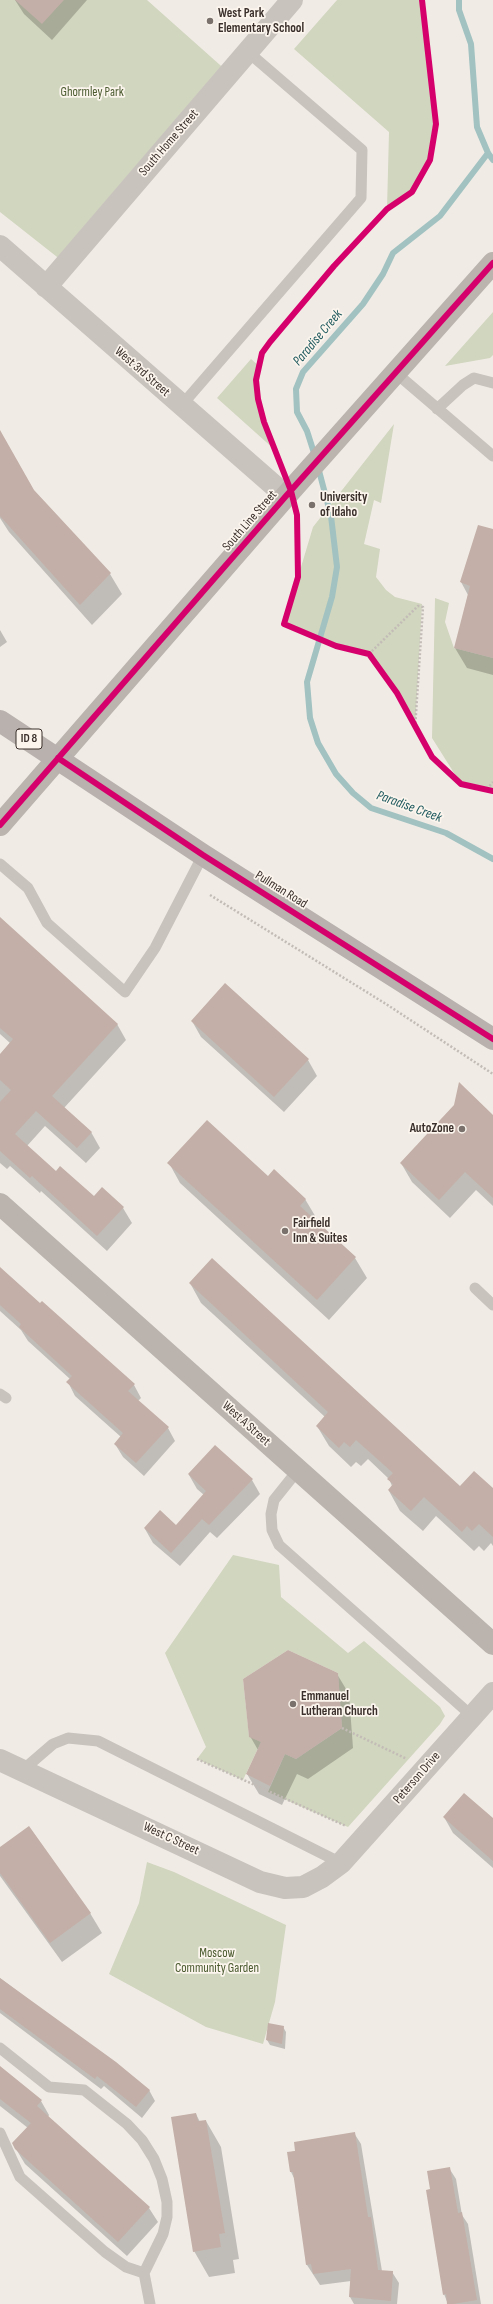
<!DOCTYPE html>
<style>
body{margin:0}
canvas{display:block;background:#f0ebe5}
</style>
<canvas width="493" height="2304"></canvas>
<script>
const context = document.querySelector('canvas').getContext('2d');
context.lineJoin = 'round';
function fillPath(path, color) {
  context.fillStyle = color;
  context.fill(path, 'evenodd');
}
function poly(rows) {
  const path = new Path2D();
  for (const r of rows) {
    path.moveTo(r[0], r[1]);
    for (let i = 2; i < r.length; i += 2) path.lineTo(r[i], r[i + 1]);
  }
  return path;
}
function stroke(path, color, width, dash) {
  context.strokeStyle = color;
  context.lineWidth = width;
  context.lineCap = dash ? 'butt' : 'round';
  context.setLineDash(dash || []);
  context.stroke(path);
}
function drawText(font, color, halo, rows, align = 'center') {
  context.font = font + ' "Sofia Sans Condensed",sans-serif';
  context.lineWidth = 3.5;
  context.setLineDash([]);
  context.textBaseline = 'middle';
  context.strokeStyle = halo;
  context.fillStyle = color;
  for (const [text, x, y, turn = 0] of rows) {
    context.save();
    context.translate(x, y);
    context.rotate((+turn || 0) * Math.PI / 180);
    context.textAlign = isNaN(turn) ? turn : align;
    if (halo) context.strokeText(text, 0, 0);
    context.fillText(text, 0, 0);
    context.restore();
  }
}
const green = poly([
 [0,0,147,0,229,73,66,264,0,212],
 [337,0,422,0,436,124,430,160,412,192,387,209,389,132,294,49],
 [493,312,493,355,490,358,445,366],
 [251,359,259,366,256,380,258,399,275,450,217,398],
 [394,424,381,503,374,500,364,544,380,549,376,577,386,590,395,597,422,604,415,729,397,693,369,654,336,646,284,624,313,527],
 [435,598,449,603,445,622,454,648,493,658,493,791,461,784,432,738],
 [233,1555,279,1565,281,1597,348,1653,364,1641,440,1707,445,1716,440,1724,348,1827,268,1792,285,1754,296,1759,342,1728,338,1673,288,1650,243,1679,249,1736,261,1742,243,1780,197,1759,206,1747,165,1653],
 [147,1862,174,1872,286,1925,275,2002,263,2044,206,2027,109,1974,139,1903]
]);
const shadow = poly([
 [15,0,87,0,52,40,24,14],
 [0,432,34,491,110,574,122,594,92,625,9,532,0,518],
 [493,531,493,675,467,668,455,648,468,595,461,582],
 [0,630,7,642,0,647],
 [0,918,117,1024,126,1040,64,1108,91,1132,100,1148,86,1163,45,1126,27,1146,56,1172,94,1198,123,1208,132,1223,107,1251,41,1191,40,1193,10,1166,7,1169,0,1163,0,1055,10,1043,0,1034],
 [192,1021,308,1060,317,1076,284,1112,201,1037],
 [493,1116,493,1206,476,1190,450,1218,412,1182,401,1163],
 [169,1163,268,1177,305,1199,317,1219,315,1221,355,1258,367,1278,329,1320,180,1183],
 [0,1270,134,1385,141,1398,138,1401,168,1428,175,1441,144,1476,123,1457,115,1444,121,1437,75,1396,68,1382,70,1379,28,1341,21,1330,0,1311],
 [190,1283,460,1487,493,1490,493,1546,491,1543,484,1551,479,1546,474,1551,436,1516,423,1531,400,1511,389,1491,392,1486,389,1479,368,1459,361,1466,356,1462,351,1467,329,1446,317,1426,325,1417,201,1303],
 [189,1475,252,1480,260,1494,217,1538,210,1532,180,1566,153,1543,145,1529,176,1526,204,1495,197,1489],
 [337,1674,349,1694,353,1748,308,1779,297,1774,282,1805,259,1794,247,1774,258,1750,250,1736],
 [444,1817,493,1820,493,1868,453,1833],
 [0,1848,90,1913,102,1933,62,1962,0,1876],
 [0,1978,149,2090,155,2101,142,2118,104,2086,101,2089,0,2013],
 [283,2027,286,2032,285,2049,270,2045,267,2040],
 [0,2068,41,2101,49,2115,48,2117,149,2208,158,2222,127,2256,25,2164,16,2149,28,2128,0,2106],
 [196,2114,200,2122,206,2121,221,2147,239,2259,233,2260,235,2273,209,2277,194,2251],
 [354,2133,361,2144,382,2271,392,2272,399,2283,397,2304,354,2304,350,2297,351,2281,320,2285,307,2265,295,2180,291,2172,288,2153],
 [449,2168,456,2179,462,2215,468,2224,481,2304,448,2304,444,2294,431,2190]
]);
const stream = poly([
 [459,0,459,10,471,44,477,127,488,153,493,160],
 [315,456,307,431,297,412,296,389,303,372,363,304,383,274,393,253,440,216,488,153],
 [318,467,331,516,337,567,332,597,307,682,310,718,318,743,336,774,353,793,371,808,446,833,493,859]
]);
const building = poly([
 [15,0,64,0,42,24],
 [0,430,34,490,111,573,80,605,0,516],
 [478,525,493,529,493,658,454,648,470,586,460,582],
 [0,917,118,1024,52,1096,92,1132,77,1148,36,1111,15,1134,56,1171,60,1166,94,1196,102,1187,124,1207,97,1236,32,1176,30,1178,0,1151,0,1102,11,1090,0,1080,0,1054,13,1039,0,1028],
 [225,983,309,1059,274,1097,191,1021],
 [459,1082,493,1115,493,1198,465,1172,439,1200,400,1163,454,1105],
 [207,1120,268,1176,274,1169,306,1199,300,1206,356,1257,317,1300,167,1163],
 [212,1258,460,1486,474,1471,493,1488,493,1537,479,1524,472,1531,467,1526,462,1532,424,1497,411,1511,388,1490,393,1484,387,1479,393,1473,356,1440,350,1447,344,1442,339,1448,316,1426,328,1412,189,1283],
 [0,1267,40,1303,42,1301,135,1384,128,1391,169,1427,136,1463,114,1444,123,1433,66,1382,72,1376,19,1327,21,1324,0,1305],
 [215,1445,253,1479,209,1525,202,1519,171,1553,144,1528,160,1510,176,1525,206,1491,188,1474],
 [288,1650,338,1673,342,1728,296,1759,285,1754,270,1786,246,1774,261,1742,249,1737,243,1679],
 [464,1793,493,1818,493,1861,443,1817],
 [29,1826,91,1913,50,1943,0,1873,0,1847],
 [0,1978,116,2062,150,2090,136,2107,97,2076,95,2079,0,2009],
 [268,2023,284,2026,282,2044,266,2040],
 [0,2066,42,2100,37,2106,150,2207,118,2242,15,2149,12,2143,31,2123,0,2099],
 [196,2113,198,2121,206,2120,225,2233,219,2234,221,2247,193,2252,171,2117],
 [355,2132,368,2217,371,2217,378,2270,393,2271,391,2301,349,2297,351,2269,313,2274,311,2264,306,2265,293,2172,290,2172,287,2152,295,2151,294,2142],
 [450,2167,458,2213,462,2212,477,2300,453,2304,447,2304,446,2294,443,2295,426,2190,430,2189,427,2171]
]);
const path = poly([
 [369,654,418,606,423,607,415,729],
 [487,789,493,782],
 [210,895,386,1004,493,1074],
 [342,1728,407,1759],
 [197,1759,346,1826]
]);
const lane = poly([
 [396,373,493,456],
 [181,406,361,198,362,150,248,52],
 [437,409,463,385,474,378,493,383],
 [0,864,28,888,47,923,125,992,155,948,203,855],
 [475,1288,493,1305],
 [0,1394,6,1398],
 [298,1470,274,1500,271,1514,272,1530,279,1545,472,1716],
 [24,1769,53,1744,68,1738,98,1741,341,1863],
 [0,2048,49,2087,84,2090,127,2124,142,2140,154,2159,162,2179,167,2202,167,2217,163,2234,144,2273,150,2304],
 [0,2133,20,2177,105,2252,126,2267,144,2273]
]);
const street = poly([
 [0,246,286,496],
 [46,287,292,0],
 [0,1760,260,1882,285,1888,303,1887,322,1877,341,1863,493,1693]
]);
const secondary = poly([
 [0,825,286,496,493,263],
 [0,1204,493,1644]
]);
const primary = poly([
 [0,721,203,855,493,1039]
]);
const cycleway = poly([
 [422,0,436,124,430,160,412,192,387,209,334,266,270,342,262,353,256,380,258,399,264,422,291,491,297,515,298,577,284,624,336,646,369,654,397,693,432,757,461,784,493,791],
 [58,758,203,855,493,1039],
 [0,825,286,496,493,263]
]);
const markers = [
 [210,21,4,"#7a716c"],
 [312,505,4,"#7a716c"],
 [462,1129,4,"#7a716c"],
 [285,1231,4,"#7a716c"],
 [293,1704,4,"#7a716c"]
];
const shields = [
 [29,739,26]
];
const shieldNames = [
 ["ID 8",29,739]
];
const poiNames = [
 ["West Park",218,14],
 ["Elementary School",218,29],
 ["University",320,498],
 ["of Idaho",320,513],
 ["AutoZone",454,1129,"right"],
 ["Fairfield",293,1224],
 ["Inn & Suites",293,1239],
 ["Emmanuel",301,1697],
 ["Lutheran Church",301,1712]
];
const parkNames = [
 ["Ghormley Park",92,93],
 ["Moscow",217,1954],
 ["Community Garden",217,1969]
];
const streetNames = [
 ["South Home Street",169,143,-49],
 ["West 3rd Street",142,372,41],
 ["South Line Street",250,521,-49],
 ["Pullman Road",281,890,32],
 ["West A Street",246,1424,42],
 ["Peterson Drive",417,1778,-49],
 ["West C Street",171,1839,25]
];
const waterNames = [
 ["Paradise Creek",318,338,-50],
 ["Paradise Creek",409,807,20]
];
fillPath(green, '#d1d6bf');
fillPath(shadow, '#0003');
stroke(stream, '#a1c2c1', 6);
fillPath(building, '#c3afa7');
stroke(path, '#c2bbb6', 2.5, [2, 2]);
stroke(lane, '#c9c3be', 11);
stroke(street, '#c9c3be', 22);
stroke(secondary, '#bab3ae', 22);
stroke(primary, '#b8b1ad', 22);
stroke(cycleway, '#d6006c', 6);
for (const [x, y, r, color] of markers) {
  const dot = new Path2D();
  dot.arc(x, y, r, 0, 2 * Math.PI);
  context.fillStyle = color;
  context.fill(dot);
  stroke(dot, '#fbf5ee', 1.5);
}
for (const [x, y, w] of shields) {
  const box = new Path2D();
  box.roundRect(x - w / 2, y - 10, w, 20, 3);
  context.fillStyle = '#fbf5ee';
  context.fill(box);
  stroke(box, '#3b302b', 1);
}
drawText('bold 12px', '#3b302b', null, shieldNames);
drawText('bold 13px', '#3b302b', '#fbf5ee', poiNames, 'left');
drawText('13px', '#4a5a2e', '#fbf5ee', parkNames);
drawText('13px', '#3b302b', '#fbf5ee', streetNames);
drawText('italic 14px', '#1f5a5e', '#fbf5ee', waterNames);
</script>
